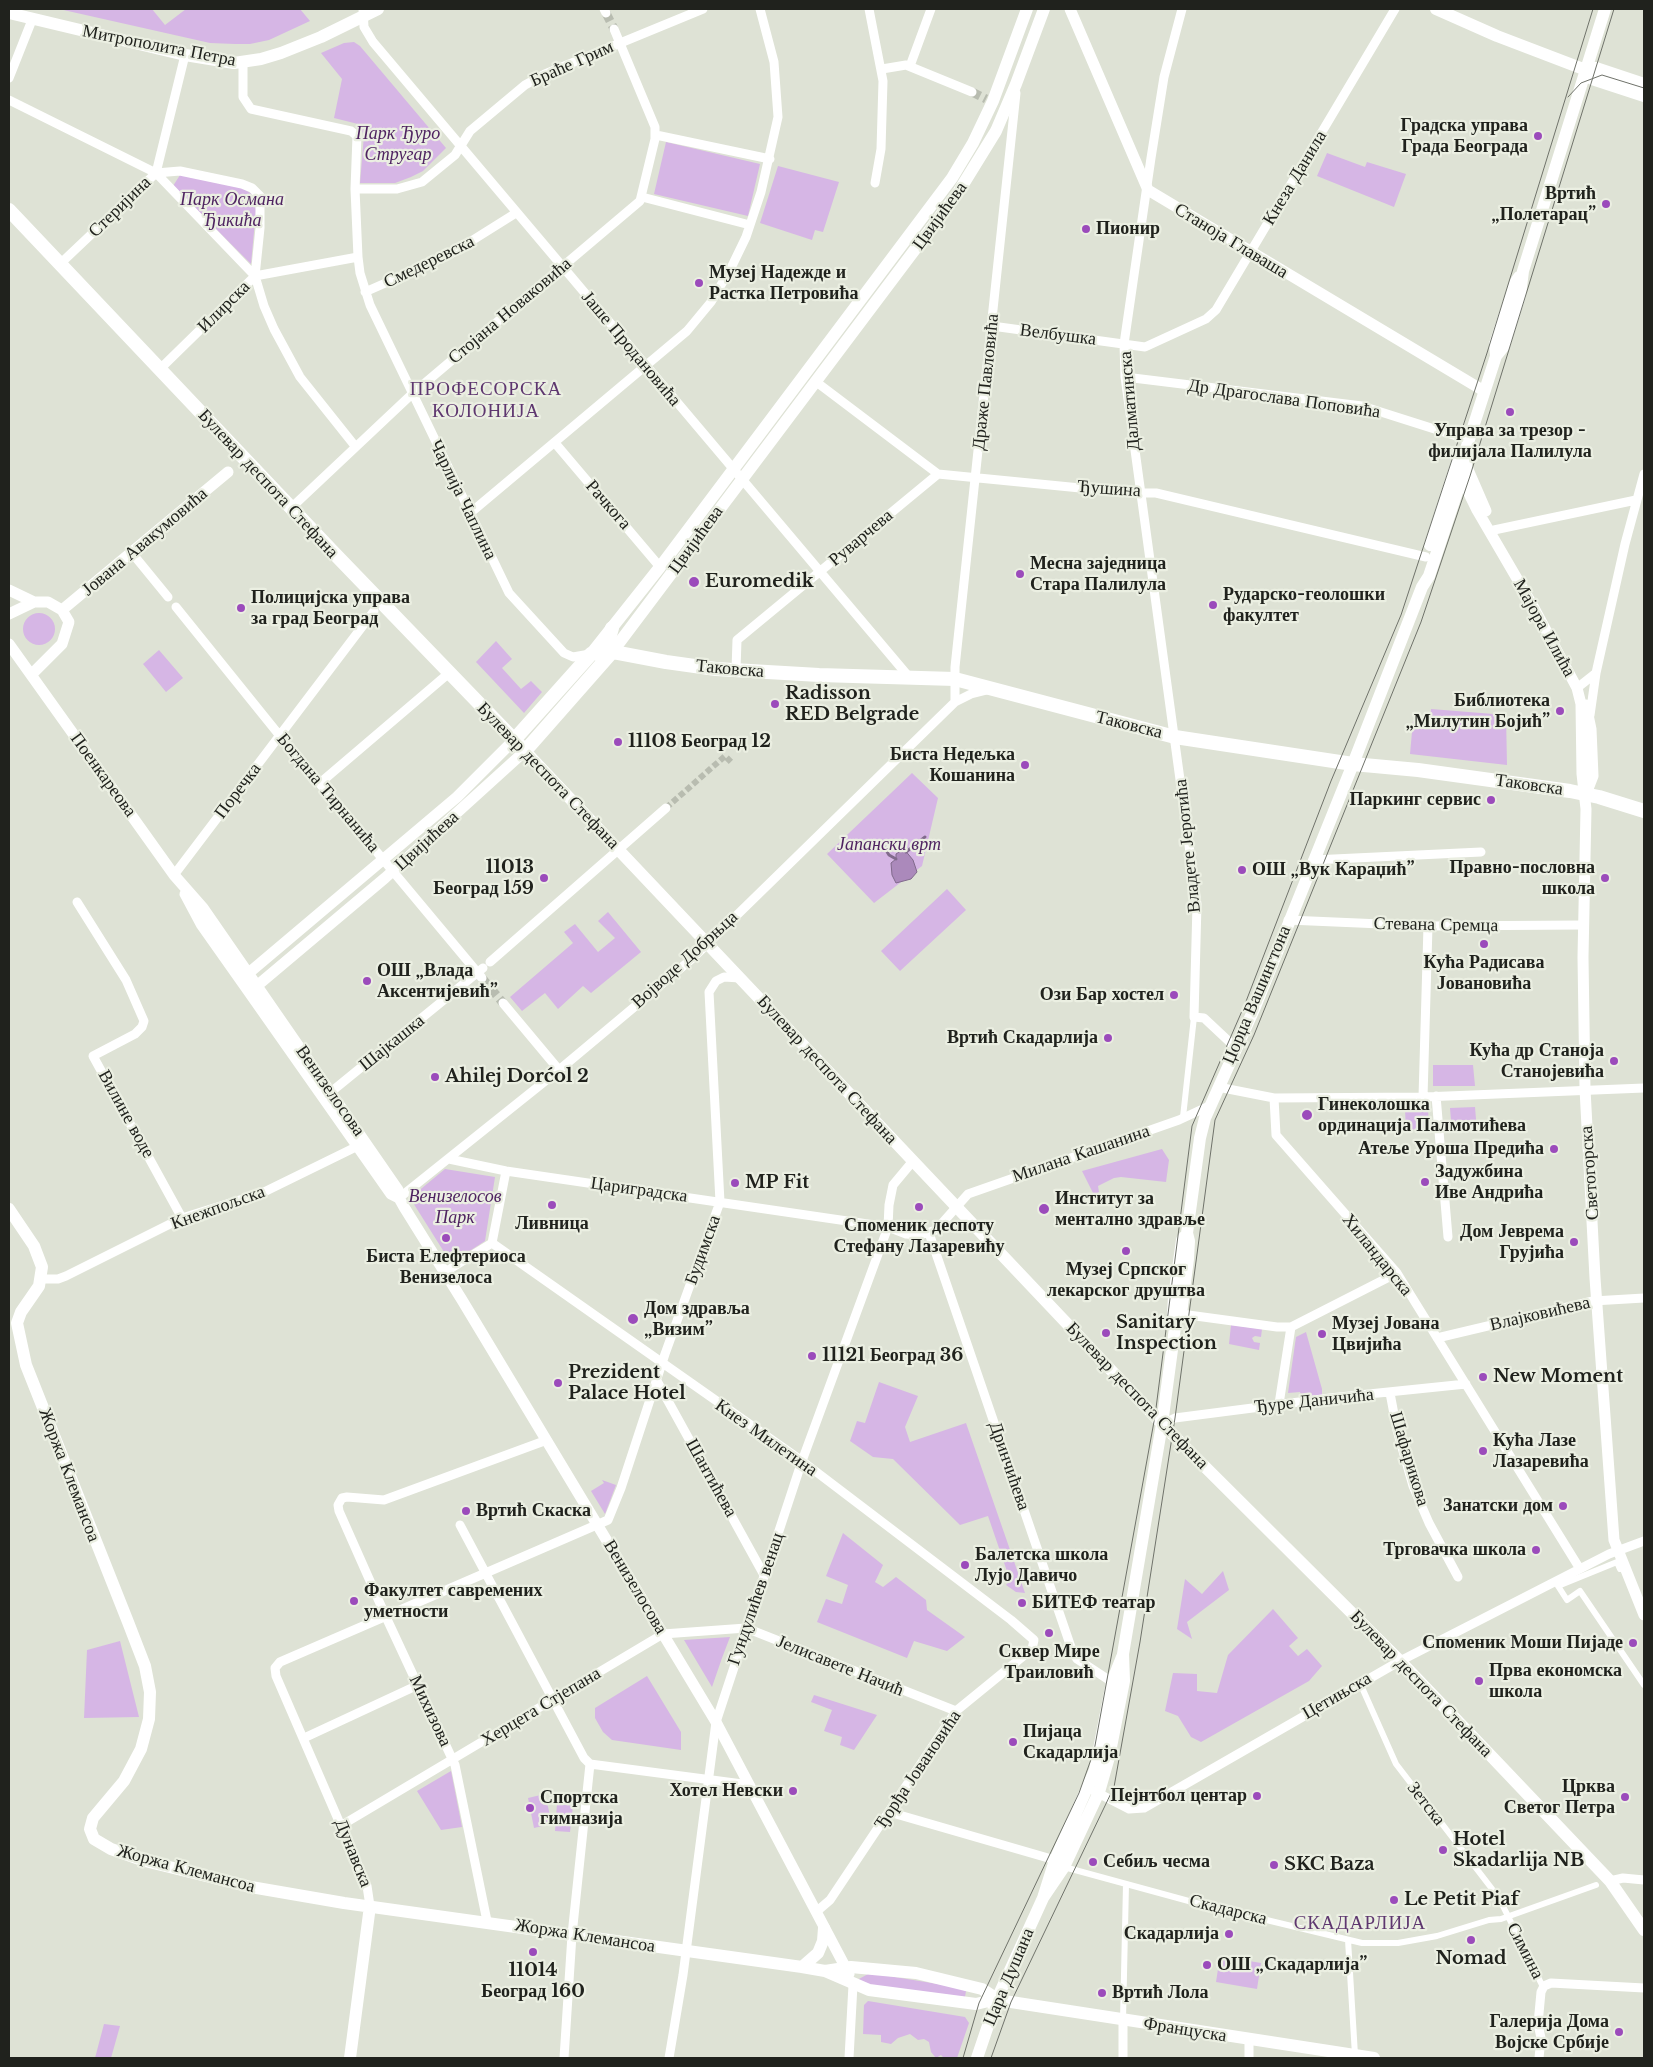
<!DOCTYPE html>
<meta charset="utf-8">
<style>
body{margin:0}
#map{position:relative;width:1653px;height:2067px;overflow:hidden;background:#dee2d5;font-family:"Libre Baskerville",serif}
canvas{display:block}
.frame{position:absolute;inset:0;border:10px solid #20221d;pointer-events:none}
</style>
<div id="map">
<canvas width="1653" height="2067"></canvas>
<div class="frame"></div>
</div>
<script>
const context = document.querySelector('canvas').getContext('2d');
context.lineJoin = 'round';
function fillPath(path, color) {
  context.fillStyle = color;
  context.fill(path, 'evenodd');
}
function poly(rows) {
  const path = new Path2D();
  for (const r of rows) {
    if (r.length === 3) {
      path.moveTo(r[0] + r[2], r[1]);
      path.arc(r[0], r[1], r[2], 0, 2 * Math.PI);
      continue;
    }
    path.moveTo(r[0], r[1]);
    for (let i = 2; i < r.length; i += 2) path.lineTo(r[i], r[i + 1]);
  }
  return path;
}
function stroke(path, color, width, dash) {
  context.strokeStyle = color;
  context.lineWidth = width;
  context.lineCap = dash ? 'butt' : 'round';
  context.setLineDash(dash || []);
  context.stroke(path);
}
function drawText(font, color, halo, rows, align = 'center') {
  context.font = font + ' "Libre Baskerville",serif';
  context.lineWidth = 4.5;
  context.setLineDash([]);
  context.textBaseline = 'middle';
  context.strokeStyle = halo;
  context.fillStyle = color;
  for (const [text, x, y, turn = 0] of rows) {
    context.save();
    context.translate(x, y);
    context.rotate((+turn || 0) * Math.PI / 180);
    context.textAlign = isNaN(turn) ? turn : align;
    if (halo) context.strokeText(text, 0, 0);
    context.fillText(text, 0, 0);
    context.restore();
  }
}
const green = poly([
 [59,9,152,9,165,25,186,9,300,9,310,21,269,40,250,44,235,44,210,43],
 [354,42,360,46,446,148,423,171,411,177,395,183,360,183,364,135,358,124,334,118,342,79,321,53,344,43],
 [666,142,760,164,748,216,654,194],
 [1327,153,1365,167,1367,162,1406,174,1394,207,1317,176],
 [778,166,839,182,823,232,815,230,812,240,760,223],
 [180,175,240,187,252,194,256,210,251,264,173,186],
 [39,629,16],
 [496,641,512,659,502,668,521,689,531,681,542,692,524,713,476,662],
 [159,650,183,678,166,692,143,664],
 [1431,709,1506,715,1507,765,1410,754,1413,721,1430,723],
 [912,773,938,798,922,866,874,903,827,854],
 [947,889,966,910,900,971,881,951],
 [608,912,641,952,591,993,583,986,558,1009,545,993,522,1011,510,997,573,943,564,932,575,924,598,952,615,938,598,921],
 [1433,1065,1473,1065,1475,1086,1433,1086],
 [1475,1107,1477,1131,1452,1133,1450,1108],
 [1428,1108,1429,1128,1406,1130,1405,1109],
 [1162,1149,1169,1160,1166,1182,1121,1177,1114,1178,1098,1186,1099,1192,1094,1195,1082,1171],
 [445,1169,495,1177,485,1241,451,1263,410,1198],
 [1231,1325,1262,1329,1261,1337,1255,1336,1252,1338,1254,1342,1260,1343,1259,1350,1229,1344],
 [1306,1332,1322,1389,1322,1395,1302,1397,1300,1392,1288,1393,1296,1337],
 [879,1382,918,1396,905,1427,910,1442,966,1423,1025,1593,1016,1592,1006,1585,1010,1580,988,1516,960,1525,893,1459,873,1457,850,1441,857,1421,865,1423],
 [602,1480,616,1485,605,1514,591,1491,604,1483],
 [843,1533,883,1565,875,1582,883,1587,896,1577,926,1600,927,1610,965,1637,947,1651,914,1641,907,1658,817,1622,826,1599,842,1604,848,1585,826,1576],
 [1223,1571,1229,1590,1187,1622,1192,1639,1177,1629,1185,1579,1202,1594],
 [1273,1609,1298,1638,1289,1646,1298,1656,1307,1649,1322,1666,1309,1681,1201,1742,1191,1737,1178,1716,1165,1711,1173,1673,1197,1674,1197,1691,1217,1693,1228,1655],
 [730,1637,722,1658,712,1687,684,1640],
 [120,1641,139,1717,84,1718,87,1650],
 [647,1676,681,1732,681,1750,612,1740,603,1732,595,1718,595,1708],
 [814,1695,877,1715,854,1750,840,1745,842,1737,824,1731,832,1710,811,1702],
 [451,1771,462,1827,441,1830,417,1791],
 [545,1794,552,1824,534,1828,528,1798],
 [557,1804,573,1806,570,1832,555,1831],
 [1220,1956,1261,1963,1257,1989,1216,1982],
 [870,1973,950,1986,966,1991,965,1997,874,1986,857,1980],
 [868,2001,965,2017,969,2023,957,2058,944,2058,941,2055,936,2058,931,2052,929,2042,924,2039,918,2040,910,2034,898,2038,891,2044,881,2042,881,2035,863,2034,864,2005],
 [104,2024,120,2026,111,2058,95,2058]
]);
const water = poly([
 [904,849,913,860,917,872,911,879,896,883,892,875,891,863,896,859,896,854,904,849]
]);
const stream = poly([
 [884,847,889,855,896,859],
 [906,852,925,837]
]);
const pedestrianTunnel = poly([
 [666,808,725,756,732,763]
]);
const minorTunnel = poly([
 [606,13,614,29],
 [972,92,986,99],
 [482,978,503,1003]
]);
const pedestrian = poly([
 [1183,1117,1194,1017],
 [1620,1569,1617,1562,1558,1586,1567,1600,1580,1591,1644,1685],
 [1360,1683,1396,1764,1499,1898,1543,1987],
 [1064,1867,1196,1903,1362,1943,1398,1943,1437,1936,1489,1920,1501,1919,1596,1885],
 [1348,1940,1355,2055],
 [1123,2020,1126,1884]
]);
const minor = poly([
 [363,9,364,27,373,42,909,677],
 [604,9,606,13],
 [869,9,883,81,881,149,875,183],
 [1182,9,1164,77,1151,158,1124,344,1125,377,1197,904,1194,1017,1204,1018,1236,1048],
 [243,62,243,97,251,109,351,131,357,136,355,189,358,257,360,273,370,305,509,593,564,653,573,657,590,654],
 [910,66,931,9],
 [882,69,906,65,972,92],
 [9,78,32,20],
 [9,100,156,173,255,276],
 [656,135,770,159],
 [156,173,180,171,242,184,252,188,260,196,260,228,255,276,264,306,274,329,300,377,355,446],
 [355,189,397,189,422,182,455,155,470,131,525,85,545,74,703,9],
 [642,197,750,225],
 [61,263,156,173,185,55],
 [365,292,449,255,516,213],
 [992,326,1145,347,1206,319,1216,310,1395,9],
 [160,369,255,276,358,257],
 [1125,377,1362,406,1469,440],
 [815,381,938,474,1131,493,1156,493,1426,557],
 [555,443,660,567],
 [291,508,412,394,640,201,655,139,655,127,614,29],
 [469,514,687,331,711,302,731,268,746,237,761,192,778,117,774,62,760,9],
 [1494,530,1636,500],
 [132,553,168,597],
 [176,607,280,736,482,978],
 [736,670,737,640,938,474],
 [1577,688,1596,673],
 [955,702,955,667,1016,93],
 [1590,715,1596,673,1625,544,1644,474],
 [320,783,449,673],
 [1313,860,1481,852],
 [174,875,374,611],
 [77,902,126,980,144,1021,142,1027,135,1034,93,1056,182,1218],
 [1288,920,1428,926,1583,925],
 [490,962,666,808],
 [503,1003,559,1070],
 [1218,1087,1274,1098,1423,1097,1644,1088],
 [326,1096,483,968],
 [1436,1096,1448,1237],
 [1423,1097,1428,926],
 [1274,1098,1276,1135,1397,1273,1580,1569],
 [449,1159,506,1171,888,1227,906,1234,920,1235,936,1230,968,1194,1179,1120,1209,1106],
 [399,1198,559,1070,694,957,955,702,971,694,987,690],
 [929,1233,1073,1653,1077,1659,1112,1682],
 [492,1243,802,1461,1011,1620,1034,1640,1032,1649,956,1711,830,1900,816,1912],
 [445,1272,492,1243,506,1171],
 [42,1279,58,1279,66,1276,182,1218,262,1193,362,1144],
 [1181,1314,1277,1327,1291,1327,1397,1273],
 [1437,1338,1593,1301,1644,1298],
 [657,1381,764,1575],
 [1390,1393,1397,1430,1413,1486,1429,1523,1458,1577],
 [1279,1404,1291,1327],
 [1162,1424,1175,1418,1330,1398,1466,1384],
 [460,1525,584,1758,590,1764,572,1935,564,2058],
 [304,1738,418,1685],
 [590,1764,750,1785],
 [1094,1791,1129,1809,1144,1808,1400,1661,1609,1554,1644,1541],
 [889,1812,1055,1860],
 [342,1825,663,1634,746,1628,956,1711],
 [1610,1881,1623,1878,1644,1880],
 [370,1906,367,1886,276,1676,275,1668,280,1662,608,1520,621,1488,665,1354,720,1202,709,992,716,981,724,977,740,978],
 [487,1921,455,1765,386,1617,339,1511,338,1505,342,1498,347,1497,384,1500,547,1440],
 [669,2058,683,1975,716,1722,802,1461,888,1227,889,1205,893,1185,913,1161],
 [849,2058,853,1985],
 [1123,2058,1123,2020],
 [1249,2058,1249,2040],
 [1539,2058,1541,2038,1538,2024,1541,1992,1544,1986,1551,1983,1644,1988]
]);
const tertiary = poly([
 [1070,9,1148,190,1484,391],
 [1466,465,1486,511],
 [1460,475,1477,510,1533,606,1577,688,1581,704,1582,774,1586,809,1583,957,1585,1089,1595,1278,1614,1540,1644,1615],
 [9,590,34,602],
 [62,610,228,472],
 [9,614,34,602,48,602,62,610,69,622,62,644,31,675],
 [9,644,174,875,203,908,398,1190,399,1198,404,1207,462,1300,716,1722,849,1974],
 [1586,794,1593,776,1591,729,1586,705],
 [185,894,201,924,249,992,391,1194,399,1198],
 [244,977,457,797,514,740],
 [252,990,385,878,525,751]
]);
const secondary = poly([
 [1436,9,1497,36,1586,70,1596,68,1644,84],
 [9,13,185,55,234,63,261,59,281,53,321,37,378,9],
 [1586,70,1592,79,1644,96],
 [1496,356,1504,346,1520,295,1523,271,1605,9],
 [1430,545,1457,462,1466,449,1496,356,1495,344,1515,283,1519,277],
 [613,651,959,191,996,131,1016,84,1044,9],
 [591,654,660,567,952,178,973,143,993,101,1027,9],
 [525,751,1162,1424,1400,1661,1493,1758,1610,1881,1644,1930],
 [9,1209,34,1246,42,1267,39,1286,21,1312,17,1323,26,1365,128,1622,145,1666,150,1692,149,1719,141,1749,124,1781,93,1818,90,1829,94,1839,111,1849,145,1861,251,1887,344,1903,802,1967,825,1971,869,1990,976,2004,997,1999],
 [1176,1320,1181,1314,1188,1259,1189,1241,1187,1233,1200,1138,1205,1118,1255,1007,1353,764,1422,587,1429,576,1466,465,1466,449],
 [1043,1898,1064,1867,1099,1792,1109,1757,1124,1681,1123,1654,1162,1424,1176,1320,1173,1314,1174,1297,1182,1240,1184,1237],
 [802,1967,818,1953,823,1941,824,1928],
 [825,1971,851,1967,916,1973,982,1989,997,1999,1011,2002,1374,2058],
 [350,2058,370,1906],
 [977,2058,997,1999,1043,1898,1055,1860,1095,1770,1112,1682,1122,1657]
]);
const primary = poly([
 [9,210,332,551,525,751,613,651],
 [612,628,608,642,613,651],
 [514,740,591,654,608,651,666,662,716,669,819,675,955,679,1175,737,1353,764,1418,770,1570,791,1599,797,1644,811]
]);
const tram = poly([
 [1568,97,1581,83,1602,75,1644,88],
 [963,2058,979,2003,1079,1793,1094,1751,1155,1416,1192,1126,1245,1004,1331,781,1401,615,1487,353,1593,9],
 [991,2058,1011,2002,1114,1787,1140,1642,1175,1418,1215,1120,1254,1035,1421,622,1470,476,1614,9]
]);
const markers = [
 [1538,136,5,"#9b4bbb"],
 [1606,204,5,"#9b4bbb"],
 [1086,229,5,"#9b4bbb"],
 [699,283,5,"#9b4bbb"],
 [1510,412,5,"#9b4bbb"],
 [1020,574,5,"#9b4bbb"],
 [694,582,6,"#9b4bbb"],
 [1213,605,5,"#9b4bbb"],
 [241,608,5,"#9b4bbb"],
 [775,704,5,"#9b4bbb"],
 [1560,711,5,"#9b4bbb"],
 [618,742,5,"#9b4bbb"],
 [1025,765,5,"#9b4bbb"],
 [1491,800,5,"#9b4bbb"],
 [1242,870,5,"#9b4bbb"],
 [544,878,5,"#9b4bbb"],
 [1605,878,5,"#9b4bbb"],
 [1484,944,5,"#9b4bbb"],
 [367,981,5,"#9b4bbb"],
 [1174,995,5,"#9b4bbb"],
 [1108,1038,5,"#9b4bbb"],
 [1614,1061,5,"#9b4bbb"],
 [435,1077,5,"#9b4bbb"],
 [1307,1115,6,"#9b4bbb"],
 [1554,1149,5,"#9b4bbb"],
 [1425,1182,5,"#9b4bbb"],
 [735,1183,5,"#9b4bbb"],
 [552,1205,5,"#9b4bbb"],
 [919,1207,5,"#9b4bbb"],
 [1044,1209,6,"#9b4bbb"],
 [446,1238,5,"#9b4bbb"],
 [1574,1242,5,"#9b4bbb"],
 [1126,1251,5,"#9b4bbb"],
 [633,1319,6,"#9b4bbb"],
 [1106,1333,5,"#9b4bbb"],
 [1322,1334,5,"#9b4bbb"],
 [812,1356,5,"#9b4bbb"],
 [1483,1377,5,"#9b4bbb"],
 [558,1383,5,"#9b4bbb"],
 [1483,1451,5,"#9b4bbb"],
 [1563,1506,5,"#9b4bbb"],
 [466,1511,5,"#9b4bbb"],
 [1536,1550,5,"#9b4bbb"],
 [965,1565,5,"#9b4bbb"],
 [354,1601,5,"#9b4bbb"],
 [1022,1603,5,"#9b4bbb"],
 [1049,1633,5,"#9b4bbb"],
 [1633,1643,5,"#9b4bbb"],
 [1479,1681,5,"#9b4bbb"],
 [1013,1742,5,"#9b4bbb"],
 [793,1791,5,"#9b4bbb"],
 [1257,1796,5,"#9b4bbb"],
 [1625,1797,5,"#9b4bbb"],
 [530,1808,5,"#9b4bbb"],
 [1443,1850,5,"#9b4bbb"],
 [1093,1862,5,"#9b4bbb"],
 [1274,1865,5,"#9b4bbb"],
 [1394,1900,5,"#9b4bbb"],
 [1229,1934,5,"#9b4bbb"],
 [1471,1940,5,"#9b4bbb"],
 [533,1952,5,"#9b4bbb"],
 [1207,1965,5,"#9b4bbb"],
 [1102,1993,5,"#9b4bbb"],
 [1619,2032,5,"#9b4bbb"]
];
const streetNames = [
 ["Митрополита Петра",159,46,11],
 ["Браће Грим",572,64,-24],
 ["Кнеза Данила",1295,178,-59],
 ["Стеријина",120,207,-44],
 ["Цвијићева",940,216,-54],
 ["Станоја Главаша",1231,241,31],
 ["Смедеревска",429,262,-26],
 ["Илирска",224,307,-45],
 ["Стојана Новаковића",510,311,-40],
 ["Велбушка",1058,335,7],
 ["Јаше Продановића",631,349,50],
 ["Драже Павловића",986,382,-84],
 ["Др Драгослава Поповића",1284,399,8],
 ["Далматинска",1130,401,-95],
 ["Булевар деспота Стефана",268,484,47],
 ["Ђушина",1109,489,4],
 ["Чарлија Чаплина",463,500,64],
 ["Рачкога",608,505,49],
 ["Руварчева",861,538,-40],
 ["Цвијићева",696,540,-54],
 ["Јована Авакумовића",145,542,-40],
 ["Мајора Илића",1544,628,61],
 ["Таковска",730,669,5],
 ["Таковска",1129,725,14],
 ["Поенкареова",103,775,54],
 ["Булевар деспота Стефана",548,776,46],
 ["Таковска",1529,785,8],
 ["Поречка",238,791,-53],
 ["Богдана Тирнанића",328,793,50],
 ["Цвијићева",427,841,-42],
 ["Владете Јеротића",1188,846,-96],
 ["Стевана Сремца",1436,925,1],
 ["Војводе Добрњца",685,960,-42],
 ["Џорџа Вашингтона",1257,995,-67],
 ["Шајкашка",392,1043,-39],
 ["Булевар деспота Стефана",827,1070,47],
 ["Венизелосова",330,1091,55],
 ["Вилине воде",126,1114,61],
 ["Милана Кашанина",1081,1154,-19],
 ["Светогорска",1590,1173,-94],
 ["Цариградска",639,1190,8],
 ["Кнежпољска",218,1208,-20],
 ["Будимска",703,1250,-70],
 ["Хиландарска",1377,1255,51],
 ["Влајковићева",1540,1314,-13],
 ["Булевар деспота Стефана",1137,1396,46],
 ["Ђуре Даничића",1314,1401,-6],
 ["Кнез Милетина",766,1438,35],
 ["Шафарикова",1409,1459,73],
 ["Дринчићева",1009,1466,71],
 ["Жоржа Клемансоа",69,1475,69],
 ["Шантићева",711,1478,61],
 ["Венизелосова",635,1587,59],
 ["Гундулићев венац",756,1599,-71],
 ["Јелисавете Начић",840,1666,22],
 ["Булевар деспота Стефана",1421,1684,46],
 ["Цетињска",1337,1696,-30],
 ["Херцега Стјепана",541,1707,-31],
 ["Михизова",430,1711,65],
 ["Ђорђа Јовановића",918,1770,-56],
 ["Зетска",1426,1804,52],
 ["Дунавска",353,1853,68],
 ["Жоржа Клемансоа",186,1869,15],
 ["Скадарска",1228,1910,14],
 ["Жоржа Клемансоа",585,1936,9],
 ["Симина",1525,1951,63],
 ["Цара Душана",1009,1977,-67],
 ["Француска",1185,2030,9]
];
const poiNames = [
 ["Градска управа",1528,126,"right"],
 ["Града Београда",1528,147,"right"],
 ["Вртић",1596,194,"right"],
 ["„Полетарац”",1596,215,"right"],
 ["Пионир",1096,229],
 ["Музеј Надежде и",709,273],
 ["Растка Петровића",709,294],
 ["Управа за трезор -",1510,431,"center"],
 ["филијала Палилула",1510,452,"center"],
 ["Месна заједница",1030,564],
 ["Стара Палилула",1030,585],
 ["Euromedik",705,582],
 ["Рударско-геолошки",1223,595],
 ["факултет",1223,616],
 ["Полицијска управа",251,598],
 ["за град Београд",251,619],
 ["Radisson",785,694],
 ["RED Belgrade",785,715],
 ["Библиотека",1550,701,"right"],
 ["„Милутин Бојић”",1550,722,"right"],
 ["11108 Београд 12",628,742],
 ["Биста Недељка",1015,755,"right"],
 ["Кошанина",1015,776,"right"],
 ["Паркинг сервис",1481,800,"right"],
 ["11013",534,868,"right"],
 ["Београд 159",534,889,"right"],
 ["Правно-пословна",1595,868,"right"],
 ["школа",1595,889,"right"],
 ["ОШ „Вук Караџић”",1252,870],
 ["Кућа Радисава",1484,963,"center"],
 ["Јовановића",1484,984,"center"],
 ["ОШ „Влада",377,971],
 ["Аксентијевић”",377,992],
 ["Ози Бар хостел",1164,995,"right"],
 ["Вртић Скадарлија",1098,1038,"right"],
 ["Кућа др Станоја",1604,1051,"right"],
 ["Станојевића",1604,1072,"right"],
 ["Ahilej Dorćol 2",445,1077],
 ["Гинеколошка",1318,1105],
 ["ординација Палмотићева",1318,1126],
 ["Атеље Уроша Предића",1544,1149,"right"],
 ["Задужбина",1435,1172],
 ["Иве Андрића",1435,1193],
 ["MP Fit",745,1183],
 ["Институт за",1055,1199],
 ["ментално здравље",1055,1220],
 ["Ливница",552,1224,"center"],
 ["Споменик деспоту",919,1226,"center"],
 ["Стефану Лазаревићу",919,1247,"center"],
 ["Дом Јеврема",1564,1232,"right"],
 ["Грујића",1564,1253,"right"],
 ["Биста Елефтериоса",446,1257,"center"],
 ["Венизелоса",446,1278,"center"],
 ["Музеј Српског",1126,1270,"center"],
 ["лекарског друштва",1126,1291,"center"],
 ["Дом здравља",644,1309],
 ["„Визим”",644,1330],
 ["Sanitary",1116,1323],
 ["Inspection",1116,1344],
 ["Музеј Јована",1332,1324],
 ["Цвијића",1332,1345],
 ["11121 Београд 36",822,1356],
 ["Prezident",568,1373],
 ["Palace Hotel",568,1394],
 ["New Moment",1493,1377],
 ["Кућа Лазе",1493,1441],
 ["Лазаревића",1493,1462],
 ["Занатски дом",1553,1506,"right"],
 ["Вртић Скаска",476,1511],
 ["Трговачка школа",1526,1550,"right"],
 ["Балетска школа",975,1555],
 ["Лујо Давичо",975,1576],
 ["Факултет савремених",364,1591],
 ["уметности",364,1612],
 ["БИТЕФ театар",1032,1603],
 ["Споменик Моши Пијаде",1623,1643,"right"],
 ["Сквер Мире",1049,1652,"center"],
 ["Траиловић",1049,1673,"center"],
 ["Прва економска",1489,1671],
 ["школа",1489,1692],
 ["Пијаца",1023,1732],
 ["Скадарлија",1023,1753],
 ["Црква",1615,1787,"right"],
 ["Светог Петра",1615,1808,"right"],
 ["Хотел Невски",783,1791,"right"],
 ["Пејнтбол центар",1247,1796,"right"],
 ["Спортска",540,1798],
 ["гимназија",540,1819],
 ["Hotel",1453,1840],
 ["Skadarlija NB",1453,1861],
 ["Себиљ чесма",1103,1862],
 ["SKC Baza",1284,1865],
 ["Le Petit Piaf",1404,1900],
 ["Скадарлија",1219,1934,"right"],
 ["Nomad",1471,1959,"center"],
 ["ОШ „Скадарлија”",1217,1965],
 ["11014",533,1971,"center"],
 ["Београд 160",533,1992,"center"],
 ["Вртић Лола",1112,1993],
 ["Галерија Дома",1609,2022,"right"],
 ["Војске Србије",1609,2043,"right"]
];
const parkNames = [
 ["Парк Ђуро",398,134],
 ["Стругар",398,155],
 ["Парк Османа",232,200],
 ["Ђикића",232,221],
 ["Јапански врт",889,845],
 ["Венизелосов",455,1197],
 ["Парк",455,1218]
];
const neighbourhoodNames = [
 ["ПРОФЕСОРСКА",486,390],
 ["КОЛОНИЈА",486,412],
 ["СКАДАРЛИЈА",1360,1924]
];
fillPath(green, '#d6b6e5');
fillPath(water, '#ab89bb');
stroke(water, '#816a8c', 1);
stroke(stream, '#816a8c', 3);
stroke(pedestrianTunnel, '#b8bcb0', 6, [6, 3]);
stroke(minorTunnel, '#b8bcb0', 9, [9, 4.5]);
stroke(pedestrian, '#fff', 6);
stroke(minor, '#fff', 9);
stroke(tertiary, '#fff', 11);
stroke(secondary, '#fff', 12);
stroke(primary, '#fff', 14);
stroke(tram, '#6f726a', 1);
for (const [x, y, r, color] of markers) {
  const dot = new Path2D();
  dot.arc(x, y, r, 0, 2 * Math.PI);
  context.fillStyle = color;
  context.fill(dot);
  stroke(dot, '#ebefe2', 2);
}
drawText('18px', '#20221d', '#ebefe2', streetNames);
drawText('bold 18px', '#20221d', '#ebefe2', poiNames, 'left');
drawText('italic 18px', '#4f2361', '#ebefe2', parkNames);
context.letterSpacing = '1px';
drawText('19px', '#5e376f', '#ebefe2', neighbourhoodNames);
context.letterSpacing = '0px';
</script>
